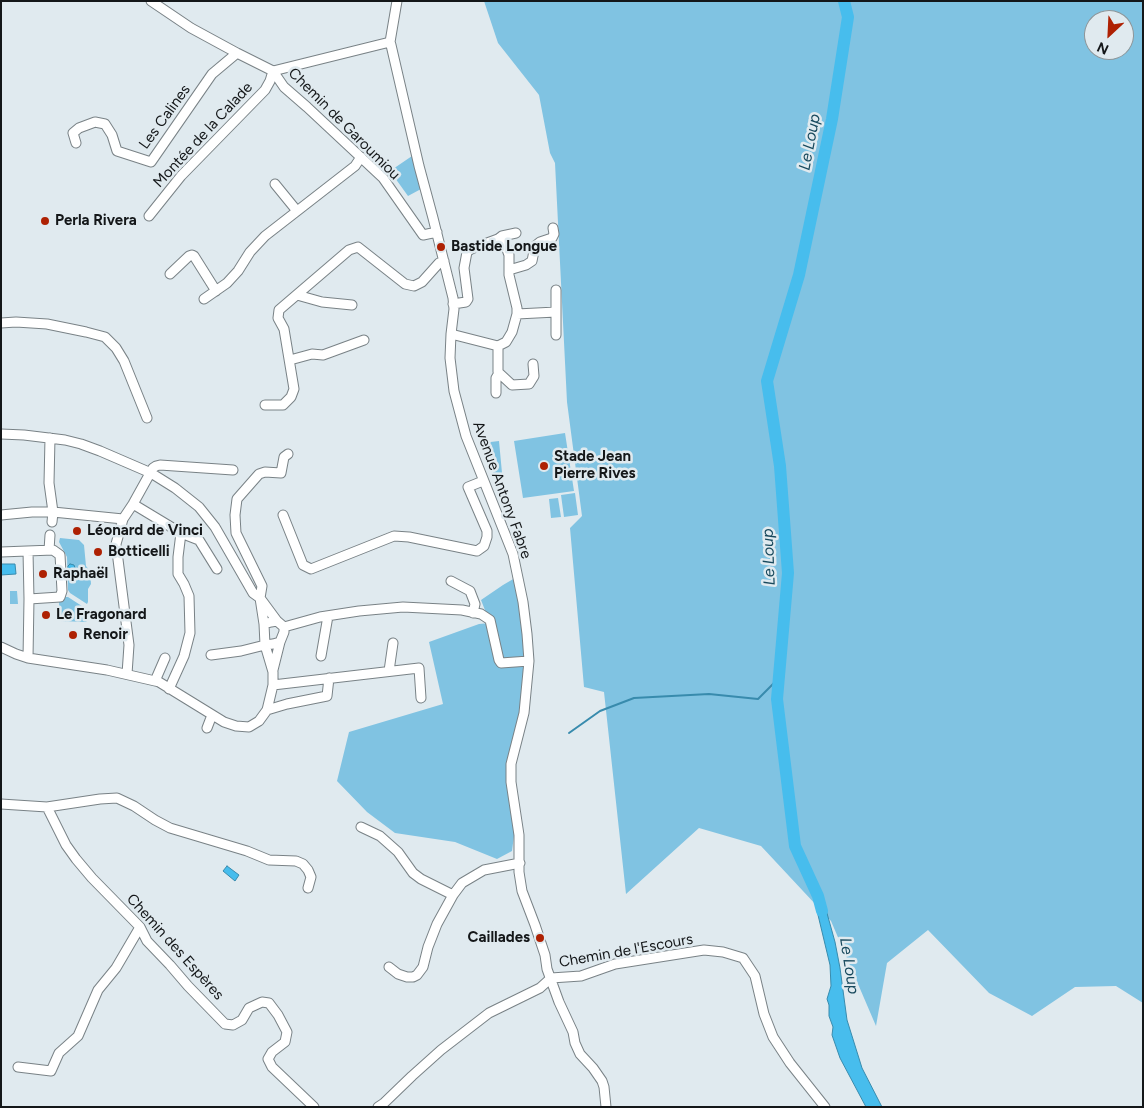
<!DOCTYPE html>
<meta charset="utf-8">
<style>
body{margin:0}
#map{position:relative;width:1144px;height:1108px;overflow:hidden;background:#e0eaef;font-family:Figtree,sans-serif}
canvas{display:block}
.frame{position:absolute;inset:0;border:2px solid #141719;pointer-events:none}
.north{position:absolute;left:1084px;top:10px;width:50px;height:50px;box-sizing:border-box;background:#e0eaef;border:1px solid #8e9699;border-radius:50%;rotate:205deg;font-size:14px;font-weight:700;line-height:20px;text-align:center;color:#141719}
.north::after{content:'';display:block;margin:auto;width:18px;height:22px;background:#ae2103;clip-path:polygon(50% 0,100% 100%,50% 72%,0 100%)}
</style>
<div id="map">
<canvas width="1144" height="1108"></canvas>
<div class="frame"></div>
<div class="north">N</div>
</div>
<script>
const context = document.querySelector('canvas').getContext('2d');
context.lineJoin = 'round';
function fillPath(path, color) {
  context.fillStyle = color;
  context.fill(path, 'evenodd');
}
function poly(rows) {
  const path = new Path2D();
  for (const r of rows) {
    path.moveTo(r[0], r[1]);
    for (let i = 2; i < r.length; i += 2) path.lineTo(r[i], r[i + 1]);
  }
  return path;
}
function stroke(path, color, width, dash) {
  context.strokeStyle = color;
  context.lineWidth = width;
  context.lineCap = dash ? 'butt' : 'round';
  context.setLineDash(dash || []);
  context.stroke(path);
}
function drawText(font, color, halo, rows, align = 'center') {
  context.font = font + ' Figtree,sans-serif';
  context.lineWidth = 5;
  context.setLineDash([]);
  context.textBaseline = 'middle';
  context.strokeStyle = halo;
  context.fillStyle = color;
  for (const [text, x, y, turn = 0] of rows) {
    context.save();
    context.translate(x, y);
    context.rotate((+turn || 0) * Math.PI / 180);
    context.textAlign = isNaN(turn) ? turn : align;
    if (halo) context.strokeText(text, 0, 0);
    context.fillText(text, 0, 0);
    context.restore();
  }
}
const green = poly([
 [484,1,1143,1,1143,1003,1116,986,1075,987,1032,1016,989,993,928,930,887,963,876,1026,831,921,761,846,699,828,626,894,604,692,584,687,570,528,582,516,567,402,555,163,550,153,539,95,498,43],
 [1094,20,1124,20,1124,50,1094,50],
 [412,156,421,189,408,196,390,171],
 [565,433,574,491,523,498,514,441],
 [499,441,502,473,493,473,482,443],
 [575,493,578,515,564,517,561,495],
 [558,498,561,517,551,518,549,499],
 [60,538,79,540,84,545,86,566,90,571,91,584,88,589,88,602,87,604,70,593,68,590,67,557,59,542],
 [515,578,526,649,526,723,508,785,515,828,512,851,497,859,455,842,395,833,367,812,337,781,349,732,443,704,429,642,479,624,490,623,481,600,503,585],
 [10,591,17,591,18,604,10,604],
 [65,597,68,597,88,610,88,620,86,622,60,621,59,602]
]);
const water = poly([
 [1,564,15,564,16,574,1,575,1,564],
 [70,564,74,565,76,571,75,577,72,580,69,578,67,574,68,566,70,564],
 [227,866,239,875,235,881,223,871,227,866],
 [820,895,825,906,835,942,840,968,847,1020,862,1068,882,1107,866,1107,840,1058,832,1035,833,1027,829,1016,829,1005,827,999,831,986,830,965,818,915,817,904,815,898,820,895]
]);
const stream = poly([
 [569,733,600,711,634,698,709,694,758,699,779,678]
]);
const river = poly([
 [822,911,818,896,795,846,777,699,788,573,780,466,767,381,799,275,832,119,848,17,844,1]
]);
const minor = poly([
 [151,1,191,28,237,53,273,71,390,42],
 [397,1,390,42,391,45,419,166,433,218,453,298,454,309,451,334,450,358,454,391,466,436,513,554,523,602,527,634,529,661,524,713,511,764,511,782,519,835,519,872,522,891,535,925,545,955,547,969,559,1002,573,1032,575,1043,580,1054,593,1068,602,1081,604,1087,606,1107],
 [273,71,284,87,307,107,383,178,423,235,437,232],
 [76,143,73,133,79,128,95,122,105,124,112,135,117,151,151,162,212,74,237,53],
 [275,184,297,211],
 [149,216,181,176,265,90,270,81,273,71],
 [502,236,516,233],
 [509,270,526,265,532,261,535,246,540,242,552,238,554,234,553,228],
 [170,274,189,256,192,255,194,256,216,291],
 [297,295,322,302,352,305],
 [204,299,227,283,238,271,250,252,265,236,355,166,361,157],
 [556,312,556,335],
 [517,314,556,312,556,290],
 [1,323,16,322,47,324,86,332,105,337,116,348,124,361,147,418],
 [451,334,498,346,506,342,512,332,517,314,517,308,509,275,509,255,502,236,498,239,471,249,467,252,464,268,468,299,466,302,453,304],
 [498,346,498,372,512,385,529,384,534,376,533,364],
 [290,360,312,354,323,355,364,340],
 [496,393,496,378,499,373],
 [265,405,283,405,291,397,294,389,284,329,278,318,279,310,349,250,358,247,405,284,414,286,422,282,439,263,444,261],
 [1,434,24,435,65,440,81,444,100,451,151,473,175,488,199,507,215,527,253,593,260,598,277,621],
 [50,438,49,483,53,512,52,522],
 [133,504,181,533,199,540,217,569],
 [1,515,32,512,53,512,123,519,116,544,129,645,127,674],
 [283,515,303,565,311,569,394,536,409,537,477,551,484,546,487,537,487,531,468,487,483,481],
 [123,519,133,504,153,468,156,466,160,465,233,470],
 [49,550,50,535],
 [28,551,29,599,28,658],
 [1,552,53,550,60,555,62,591,60,597,29,599],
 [451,581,470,591,475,604,473,613],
 [277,621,284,627,284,632,280,642,273,644,265,645,264,624,271,622,277,621],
 [264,624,260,598,262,586,236,533,235,515,237,499,259,474,265,472,281,473,284,457,288,454],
 [284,627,320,617,359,611,403,607,462,610,481,614,490,620,499,660,501,663,529,661],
 [1,647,16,654,28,658,107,670,155,681,159,682,224,722,236,726,249,727,259,721,267,710,273,685,273,672,265,645,241,651,211,655],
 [321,656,328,616],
 [273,670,280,642],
 [389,671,393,643],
 [155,681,165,658],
 [273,685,419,668,421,698],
 [169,689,184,656,190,633,189,596,184,584,178,574,178,557,181,533],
 [267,710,287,704,327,696,329,678],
 [207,728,212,715],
 [1,804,47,807,100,799,117,798,134,806,155,820,170,828,247,851,269,860,296,861,303,864,308,870,311,877,308,888],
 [47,807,66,845,76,859,92,878,140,927,147,941,170,965,188,986,225,1024,233,1025,242,1020,249,1008,262,1002,269,1003,278,1015,287,1032,285,1042,272,1052,268,1059,272,1067,314,1107],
 [361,827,380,836,398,852,413,873,421,879,453,895],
 [389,967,398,974,407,977,413,977,417,975,423,967,428,947,437,924,453,895,462,883,484,870,520,863],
 [551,978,581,976,615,964,704,950,723,952,743,958,755,976,764,1014,773,1037,790,1063,825,1107],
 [18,1067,51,1071,59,1053,78,1036,98,990,116,968,140,927],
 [378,1107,384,1103,412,1076,441,1050,489,1013,540,988,551,978]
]);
const markers = [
 [45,221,5,"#ae2103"],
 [441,247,5,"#ae2103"],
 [544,466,5,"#ae2103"],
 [77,531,5,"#ae2103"],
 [98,552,5,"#ae2103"],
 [43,574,5,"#ae2103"],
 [46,615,5,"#ae2103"],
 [73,635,5,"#ae2103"],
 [540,938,5,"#ae2103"]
];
const streetNames = [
 ["Les Calines",165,117,-54],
 ["Chemin de Garoumiou",344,124,45],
 ["Montée de la Calade",203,135,-47],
 ["Avenue Antony Fabre",502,490,70],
 ["Chemin des Espères",175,947,48],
 ["Chemin de l'Escours",626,951,-10]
];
const poiNames = [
 ["Perla Rivera",55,221],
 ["Bastide Longue",451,247],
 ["Stade Jean",554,457],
 ["Pierre Rives",554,474],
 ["Léonard de Vinci",87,531],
 ["Botticelli",108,552],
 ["Raphaël",53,574],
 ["Le Fragonard",56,615],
 ["Renoir",83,635],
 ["Caillades",530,938,"right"]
];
const waterNames = [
 ["Le Loup",810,142,-79],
 ["Le Loup",769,557,-92],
 ["Le Loup",849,966,81]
];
fillPath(green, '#80c3e2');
fillPath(water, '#47bded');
stroke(water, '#388bad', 1);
stroke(stream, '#388bad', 2);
stroke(river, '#47bded', 12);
stroke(minor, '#798286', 11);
stroke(minor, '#fff', 9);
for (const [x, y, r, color] of markers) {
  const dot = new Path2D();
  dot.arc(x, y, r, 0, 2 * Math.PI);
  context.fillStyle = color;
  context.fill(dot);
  stroke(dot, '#e0eaef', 2);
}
drawText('15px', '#141719', '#e0eaef', streetNames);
drawText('bold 15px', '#141719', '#e0eaef', poiNames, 'left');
drawText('italic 16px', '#18495d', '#e0eaef', waterNames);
</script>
